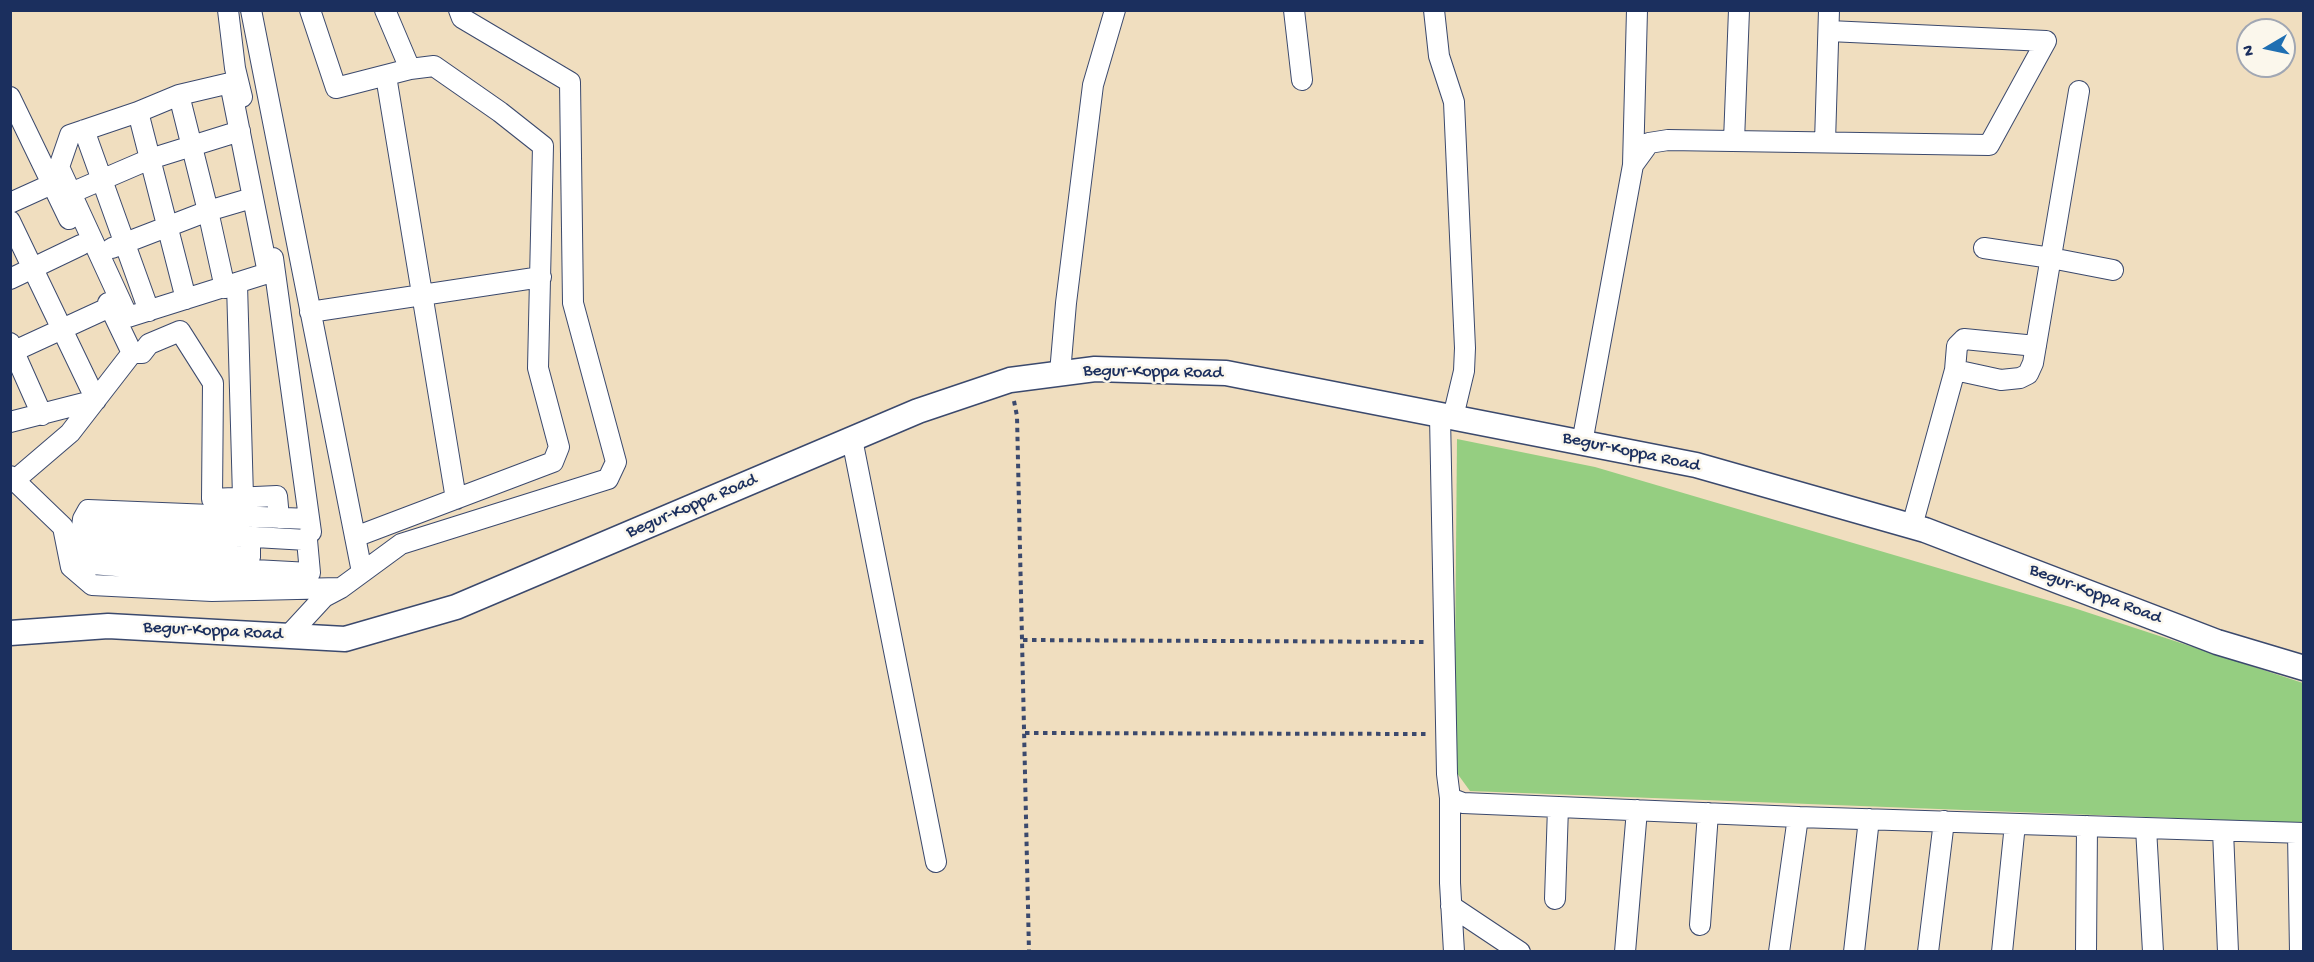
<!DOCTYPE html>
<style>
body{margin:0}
#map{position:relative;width:2314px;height:962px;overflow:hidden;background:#f0debf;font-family:"Gochi Hand",sans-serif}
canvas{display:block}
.frame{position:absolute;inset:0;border:12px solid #1b2f5e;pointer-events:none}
.north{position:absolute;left:2236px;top:18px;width:60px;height:60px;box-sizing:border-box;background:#fbf7ec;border:2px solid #a1a7b3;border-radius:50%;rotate:261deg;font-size:16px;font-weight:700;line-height:24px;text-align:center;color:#1b2f5e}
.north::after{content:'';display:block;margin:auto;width:21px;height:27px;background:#1f6fb2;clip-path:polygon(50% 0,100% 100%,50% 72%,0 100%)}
</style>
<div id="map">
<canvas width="2314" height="962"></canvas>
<div class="frame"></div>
<div class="north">N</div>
</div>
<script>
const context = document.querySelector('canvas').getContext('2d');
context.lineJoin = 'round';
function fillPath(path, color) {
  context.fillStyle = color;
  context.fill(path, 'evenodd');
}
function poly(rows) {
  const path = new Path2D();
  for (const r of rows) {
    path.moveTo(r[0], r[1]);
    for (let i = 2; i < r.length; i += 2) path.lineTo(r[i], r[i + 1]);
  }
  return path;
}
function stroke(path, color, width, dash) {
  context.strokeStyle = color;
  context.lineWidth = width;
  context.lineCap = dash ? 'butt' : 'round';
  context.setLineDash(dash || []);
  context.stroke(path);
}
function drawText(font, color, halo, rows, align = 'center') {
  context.font = font + ' "Gochi Hand",sans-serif';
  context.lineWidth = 5;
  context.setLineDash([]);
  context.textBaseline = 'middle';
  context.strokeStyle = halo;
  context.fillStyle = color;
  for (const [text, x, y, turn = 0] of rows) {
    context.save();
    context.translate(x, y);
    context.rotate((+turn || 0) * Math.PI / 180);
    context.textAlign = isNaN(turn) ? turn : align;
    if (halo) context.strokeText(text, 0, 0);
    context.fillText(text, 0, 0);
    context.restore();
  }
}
const green = poly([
 [1457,439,1595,467,2074,608,2303,683,2303,823,1470,791,1454,769]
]);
const path = poly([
 [1014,401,1017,416,1029,952],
 [1023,640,1426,642],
 [1025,733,1427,734]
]);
const minor = poly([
 [228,10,235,68,242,97],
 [251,10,362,572],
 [310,10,336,88,410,69,434,66,500,112,543,146,538,368,559,447,553,462,355,537],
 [385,10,410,69],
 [1294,10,1302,80],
 [1434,10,1439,56,1454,102,1465,348,1464,371,1453,417],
 [386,76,456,499],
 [230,83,268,273,128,317,59,167,70,135,138,112,179,95,230,83],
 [179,95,208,211,225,288],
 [10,97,69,219],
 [138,112,186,299],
 [84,130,149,311],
 [1734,141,1739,10],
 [1825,142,1829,10],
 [1633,165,1649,143,1668,140,1989,145,2046,41,1829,31],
 [71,193,150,159,240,131],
 [10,203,52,184],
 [10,221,96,400,10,422],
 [112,248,208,211,252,198],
 [1984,248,2051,258,2113,270],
 [273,258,311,532],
 [10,279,81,245],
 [237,284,243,497],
 [310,312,541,277],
 [10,343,42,415],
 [10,353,110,307],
 [132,353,142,353,149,344,180,331,213,383,212,499,277,496,279,518],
 [1955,370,2001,380,2020,378,2028,374,2033,363,2079,91],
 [1060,373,1066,303,1093,85,1115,10],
 [1440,416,1447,774,1450,798,1450,883,1454,952],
 [852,439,936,862],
 [1582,443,1633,165,1637,10],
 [10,476,63,527,71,567,92,585,212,591,339,588],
 [15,480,70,433,132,353,108,303],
 [1912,526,1955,370,1957,346,1964,339,2036,346],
 [82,527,307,540,310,573,254,570,249,577,80,563,82,527,83,519,88,510,309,519],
 [82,545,250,557,250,536],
 [288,636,324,597,341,588,401,544,608,479,616,462,573,303,570,82,462,18,459,10],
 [1450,798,1463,803,1798,817,2304,833],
 [2146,828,2153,952],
 [2223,831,2228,952],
 [2298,833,2300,952],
 [1555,899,1558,807],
 [1451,906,1520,952],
 [1700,925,1708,813],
 [1625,952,1637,810],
 [1779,952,1798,817],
 [1854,952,1869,819],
 [1928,952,1944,821],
 [2002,952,2015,824],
 [2086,952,2087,826]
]);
const major = poly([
 [10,633,108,626,345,639,456,607,918,411,1010,380,1095,369,1226,373,1696,465,1925,530,2217,642,2304,668]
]);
const streetNames = [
 ["Begur-Koppa Road",1153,373,1],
 ["Begur-Koppa Road",1631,453,12],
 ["Begur-Koppa Road",692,507,-23],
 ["Begur-Koppa Road",2095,595,21],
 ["Begur-Koppa Road",213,632,3]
];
fillPath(green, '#95ce81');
stroke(minor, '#3b496d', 22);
stroke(major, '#3b496d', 27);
stroke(path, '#3b496d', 4, [4.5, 4.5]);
stroke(minor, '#fff', 20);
stroke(major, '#fff', 24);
drawText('18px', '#1b2f5e', '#fbf7ec', streetNames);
</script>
